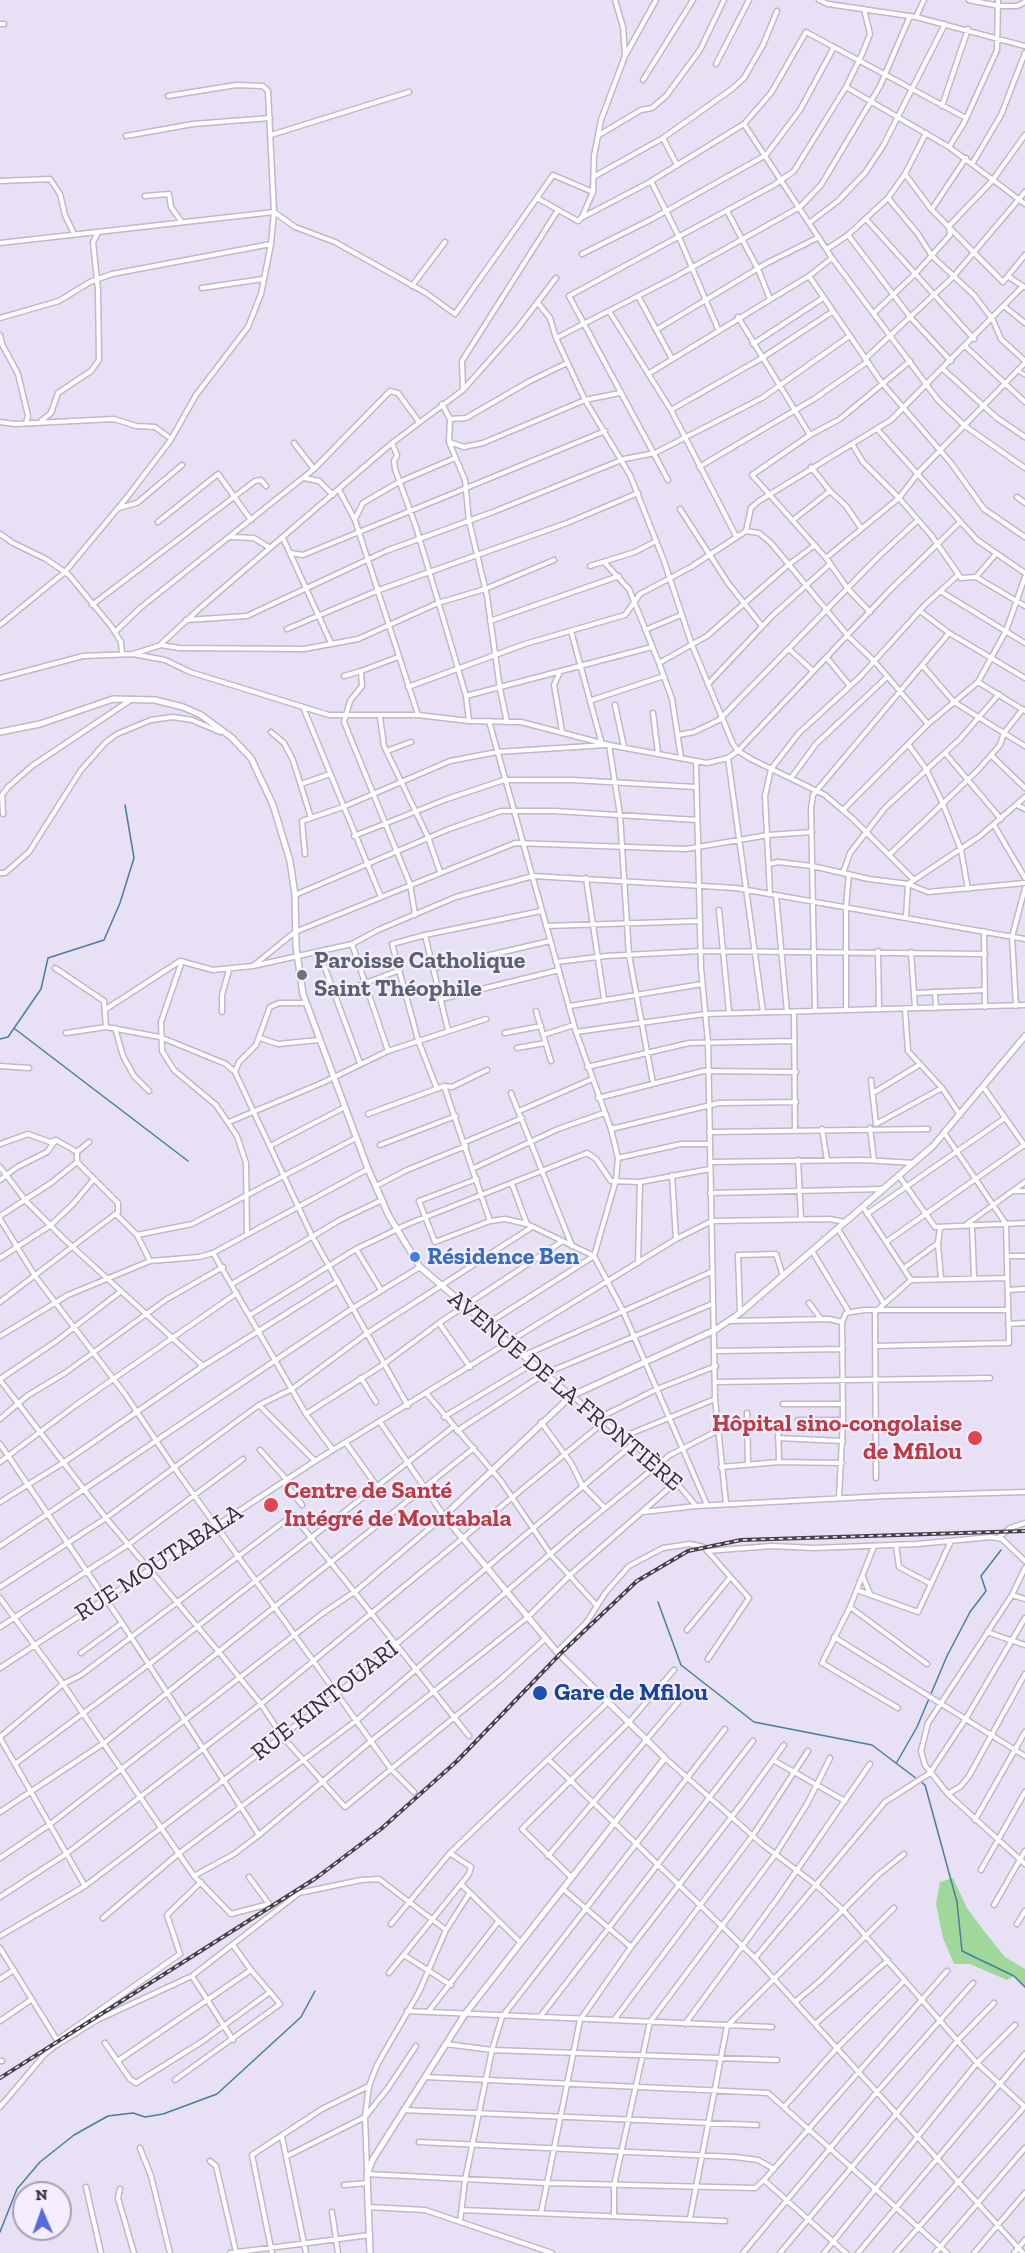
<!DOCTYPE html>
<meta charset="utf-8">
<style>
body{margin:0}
#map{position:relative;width:1025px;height:2253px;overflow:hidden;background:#e8e0f5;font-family:"Zilla Slab",serif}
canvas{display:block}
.north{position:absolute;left:12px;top:2181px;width:60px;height:60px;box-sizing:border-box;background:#f4eeff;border:2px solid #a6a2af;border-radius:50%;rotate:358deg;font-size:16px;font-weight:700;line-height:24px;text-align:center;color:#322f37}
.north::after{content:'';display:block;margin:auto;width:21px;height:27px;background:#5769df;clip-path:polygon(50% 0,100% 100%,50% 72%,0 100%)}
</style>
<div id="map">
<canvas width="1025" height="2253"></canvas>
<div class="north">N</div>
</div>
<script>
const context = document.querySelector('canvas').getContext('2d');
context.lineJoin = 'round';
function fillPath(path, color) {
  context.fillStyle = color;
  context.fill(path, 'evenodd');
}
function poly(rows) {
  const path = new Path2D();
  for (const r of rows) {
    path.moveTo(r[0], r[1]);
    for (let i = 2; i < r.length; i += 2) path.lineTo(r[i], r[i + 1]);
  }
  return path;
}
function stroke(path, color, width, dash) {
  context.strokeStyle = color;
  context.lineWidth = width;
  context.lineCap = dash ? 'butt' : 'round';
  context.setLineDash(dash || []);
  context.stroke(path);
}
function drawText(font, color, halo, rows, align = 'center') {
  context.font = font + ' "Zilla Slab",serif';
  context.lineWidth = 4.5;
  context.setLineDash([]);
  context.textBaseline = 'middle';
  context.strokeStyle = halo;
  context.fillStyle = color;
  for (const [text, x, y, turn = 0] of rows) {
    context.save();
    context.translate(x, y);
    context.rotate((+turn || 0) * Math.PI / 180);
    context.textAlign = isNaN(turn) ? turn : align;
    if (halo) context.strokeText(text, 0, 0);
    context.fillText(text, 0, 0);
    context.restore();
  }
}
const green = poly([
 [953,1878,967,1908,984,1931,1005,1957,1025,1969,1025,1988,1014,1976,1007,1980,970,1964,954,1964,943,1938,936,1904,940,1882]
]);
const stream = poly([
 [15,1029,188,1161],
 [0,1039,8,1037,41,989,48,958,104,940,120,903,134,858,125,805],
 [658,1602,681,1665,754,1722,872,1745,925,1785,957,1902,962,1951,1014,1976,1025,1987],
 [897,1762,917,1727,947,1656,970,1612,986,1591,981,1576,1001,1550],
 [0,2232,17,2189,40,2162,74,2135,108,2116,133,2113,145,2117,163,2114,217,2094,301,2017,315,1991]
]);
const pedestrian = poly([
 [1017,370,1025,375]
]);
const minor = poly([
 [615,0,623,27,625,55],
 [819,0,828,4,916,17,1025,46],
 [969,0,999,6,1017,6,1025,2],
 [910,16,880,86,821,185,800,207,675,277,556,338,585,400,630,475,664,561,692,645,733,744,738,751,751,759,825,795,853,819,913,879],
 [916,17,924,0],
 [0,24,4,24],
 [716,64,749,0],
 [643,80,693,0],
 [846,87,949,147,1025,204],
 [942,106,968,29],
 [744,124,832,258,938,400,965,426,1025,468],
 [271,135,409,92],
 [599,135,641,110,652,108,666,96,700,50,724,0],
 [126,136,193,124,270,118],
 [663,138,677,165],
 [949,147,964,123,997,50,998,0],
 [972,164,1001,115,1025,53],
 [905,174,931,209,1003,282,1025,255],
 [595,176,663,138,732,89,744,78,763,45,777,11],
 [0,181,50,179,60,194,65,215,74,234],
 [651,181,679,237,718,329],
 [145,196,169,194,171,207,181,221],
 [537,198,553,175,593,192],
 [888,198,918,234,932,256,974,295,993,320,1001,339,1025,361],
 [932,209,966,158],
 [727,211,758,269,770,299],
 [583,217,648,183,744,124,771,93,806,32,966,118],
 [866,219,974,339],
 [809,223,838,201,865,173,883,146,945,24],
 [848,235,911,318,951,361],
 [0,243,274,212,295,227,335,242,426,293,455,314,537,198,578,221,582,217,593,192,594,156,601,120,625,56,656,0],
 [827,249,848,235,888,198,905,174,926,133],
 [582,254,652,219,766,155,800,110,834,47],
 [809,276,882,383,951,463,984,509,1025,537],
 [1009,277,1024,287],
 [412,286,445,242],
 [202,288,263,279],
 [638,296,671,357],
 [538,303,550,318,556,338],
 [1005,307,1025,323],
 [609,311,671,410,736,536],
 [874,313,916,273,950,235,949,226,992,181,1025,135],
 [738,317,810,435],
 [0,318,59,301,90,282,112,274,271,244],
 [656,330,767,263,819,237],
 [0,335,2,344,18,374,28,416,26,423],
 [753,344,823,298],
 [966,347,1025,402],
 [865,359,953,277,1025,192],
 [943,369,997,418,1025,437],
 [648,374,809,276,832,258],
 [463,390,462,361,558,210],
 [442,404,450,419,449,442,465,480,469,521,487,596,500,689,507,722],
 [671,410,762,358,832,312],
 [450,419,466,418,530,381,567,363],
 [41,421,51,413,58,393,91,371,99,360,98,290,93,242,98,233],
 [0,422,15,424,114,419,136,426,155,427,170,438],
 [877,429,977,540,1025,573],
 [449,442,464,447,483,443,585,400,620,393],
 [294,443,314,469],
 [392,443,397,455,394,461,395,469,416,527,452,648,466,696,469,721],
 [852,444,863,462,899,498,931,535,961,578,976,577,1025,606],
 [699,467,814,399,867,362],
 [811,467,830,491,846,506,861,528],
 [304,478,319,481,333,495],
 [668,480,569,296,774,185,794,171,846,87,863,52,870,34,864,9],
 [339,490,355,520,418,715],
 [1017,497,1025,503],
 [119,508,137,503,182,465],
 [680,509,728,583,762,626],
 [355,519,363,503,399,482,455,458],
 [793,520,830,491],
 [158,522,218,474,251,520],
 [746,531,751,508,759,501,891,420,1023,286],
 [0,534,13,543,46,559,69,575,111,626,121,642,122,653],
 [231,537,254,538,270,548],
 [283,538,331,643],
 [291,553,303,555,605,431],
 [826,558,899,498,919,472,1025,363],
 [604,562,629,589,659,663,672,699,681,758],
 [590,566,635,552,656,541],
 [976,577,995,555],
 [940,591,1025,643],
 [92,605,255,481,261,480,266,486],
 [920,611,949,633,1025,678],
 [870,612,848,589,826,558,752,475,810,435,840,419,910,361],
 [186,620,247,616,386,551,493,512,624,459,655,453,762,398,848,337],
 [490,621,619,576],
 [0,625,65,572,128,496,170,441,196,395,248,327,261,294,271,244,274,212,268,91,263,86,236,85,168,96],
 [287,629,379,590,567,523,638,493],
 [645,630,681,615],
 [571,631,601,741],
 [115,632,140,608,314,469,390,391,398,393,419,422],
 [161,644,199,609,392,443,463,390,517,329,556,278],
 [789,649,813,671],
 [133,654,165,660,190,672,329,715,418,715,469,721,521,722,609,745,707,763,728,758,738,751,890,590,960,522],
 [827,658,850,686],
 [659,663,707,636,788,565,815,545],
 [923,666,954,702,1025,746],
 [361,671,398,657],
 [559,674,554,685,562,731],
 [344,676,361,671,362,686,350,701,344,722,410,884,415,915],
 [0,678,83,656,133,654,161,645,179,648,304,649,358,639,438,603,485,589,554,560],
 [978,682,1025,711],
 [708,684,772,616,829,565],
 [408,687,525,644,625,615,640,594,691,567,746,531,759,533,771,543,848,636,875,662,928,724],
 [466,696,652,647],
 [592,700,664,676],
 [615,705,624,747],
 [303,707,381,897],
 [653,713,658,753],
 [380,717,384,746,428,837,440,872],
 [271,732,284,743,293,760,311,818],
 [678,735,694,732,719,720,877,558,918,520],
 [908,744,926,769,943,804,961,850,968,889],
 [609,745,620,815,629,955,653,1083],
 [387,751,411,742],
 [945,753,1001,819],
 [991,755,1025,788],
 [728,758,763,1012],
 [696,761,701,968,708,1042,715,1399,726,1503],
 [791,778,816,744,887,677],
 [301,784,330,774],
 [1017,805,1025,809],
 [843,810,928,724,978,682,1006,631,1025,577],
 [3,814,2,795,8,787,32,766,132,699],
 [994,825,1025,878],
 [354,836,447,799,504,780,573,780,696,787],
 [305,854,302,821,343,807,450,761,497,752,606,745],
 [889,855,978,770,1000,745,1004,733,1023,709],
 [770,864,778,862,812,866,869,879,908,884,928,892,1025,883],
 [0,873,5,873,29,852,81,770,106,742,117,734,151,720,173,717,192,720,220,732],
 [843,873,850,853,885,808,960,739,999,694],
 [586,878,604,999],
 [770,894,765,796,771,769,799,733,860,677,925,605,958,575],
 [295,895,449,829,501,811,555,811,697,820],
 [776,895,787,1012],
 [719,910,729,1012],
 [906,917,908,884,980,836,1025,797],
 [546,926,700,921],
 [984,931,985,1007],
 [425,935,541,911],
 [352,944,388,1051],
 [878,951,879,1009],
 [319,952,360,1063],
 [911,952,915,1008],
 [182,961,161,1022,162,1051,174,1070,216,1105,237,1136,246,1163,247,1234],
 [556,962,606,956,701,951,985,954],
 [253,966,352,944,378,930,456,897,533,876,736,888,1025,939],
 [55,968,104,1001,106,1027],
 [434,968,550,941],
 [935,992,936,1008],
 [914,993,985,990],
 [336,994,400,970],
 [441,999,559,970],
 [570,1006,702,984],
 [1016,1006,1012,937,1025,888],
 [106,1009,180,961,213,970,253,966,295,932,515,843,686,849,768,835,812,832],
 [846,1009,846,907,849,874],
 [905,1009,908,1051,942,1088,960,1115],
 [536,1011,551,1061],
 [815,1011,811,809,813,795,949,633],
 [222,1012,222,995,229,970],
 [794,1012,795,1131],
 [115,1028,123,1056,134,1076,149,1091],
 [576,1032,705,1014,1025,1005],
 [66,1033,106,1027,160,1037,226,1064,235,1072,312,1236,408,1406],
 [505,1033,541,1026],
 [543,1035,574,1025],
 [260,1038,278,1044,319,1040],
 [517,1048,545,1043],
 [0,1066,29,1068],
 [587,1067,689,1043,794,1041],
 [235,1072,239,1062,256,1045,270,1007,279,1003,306,1003],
 [871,1080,876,1124],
 [444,1086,490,1221],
 [984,1088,1025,1146],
 [437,1089,418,1040,392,944,425,935,448,1030],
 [511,1093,572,1246],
 [873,1093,919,1065],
 [598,1098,703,1071,796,1072],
 [519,1111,592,1079],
 [368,1114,444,1086,452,1087,487,1070],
 [229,1122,322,1083,388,1051,486,1019],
 [876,1124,942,1088],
 [870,1128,874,1160],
 [611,1129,719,1103,796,1102],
 [822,1129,827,1160],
 [709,1132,928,1129],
 [465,1142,522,1118],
 [0,1144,28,1134,50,1142,56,1140,77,1152],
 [380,1145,456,1116],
 [270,1146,345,1107],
 [618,1158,681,1144,708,1144],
 [798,1160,801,1219],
 [710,1162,864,1160,914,1163],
 [0,1167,26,1201,64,1239,203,1366],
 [474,1168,558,1129,604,1113],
 [672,1175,676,1239],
 [899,1176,935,1227,1025,1223],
 [477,1179,419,1201,435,1242,490,1221,505,1219,527,1224,594,1256,623,1311,707,1505],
 [0,1180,17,1167,47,1152,56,1140],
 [512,1184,527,1224],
 [376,1186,407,1170,466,1146],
 [1014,1191,1025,1191],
 [710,1193,883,1189],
 [863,1207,911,1280],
 [116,1214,137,1235,150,1261],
 [867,1214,1005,1118],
 [0,1216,51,1183,77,1162,77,1152,89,1142],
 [0,1219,35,1276,125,1394,173,1466,391,1769,414,1792],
 [967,1224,1025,1182],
 [972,1225,974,1277],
 [838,1229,883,1302],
 [137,1235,192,1224,356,1138],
 [886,1242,1024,1145],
 [938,1244,941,1278],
 [356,1249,381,1290],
 [812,1251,849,1312],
 [213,1253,306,1414,333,1450],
 [1007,1256,1025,1256],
 [0,1258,51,1225,73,1204,94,1179],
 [638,1263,640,1182],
 [904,1268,938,1243,940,1228],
 [232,1284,340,1220,382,1200],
 [1008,1290,1025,1289],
 [0,1302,118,1212,118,1203,77,1162],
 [809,1303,821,1319],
 [740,1313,738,1255,776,1254,783,1276],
 [250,1315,356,1249,408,1224,587,1153,596,1159,611,1181,640,1182,710,1169],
 [730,1321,829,1319,842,1322],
 [439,1323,470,1367],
 [487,1324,594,1256,616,1180,618,1158,611,1129,576,1032,489,721],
 [1008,1324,1025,1323],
 [0,1336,68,1295,150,1261,199,1257,213,1253,368,1169],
 [876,1346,1009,1343,1006,1224,945,1134],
 [715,1351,843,1349],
 [525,1355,711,1272],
 [361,1378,376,1402],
 [0,1379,55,1342,120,1292],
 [0,1380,106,1518,218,1651,261,1704,282,1736,345,1807,501,1679,546,1638],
 [716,1382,990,1378],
 [427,1394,501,1481,551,1555,597,1606],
 [572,1396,643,1452,676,1482,696,1506,885,1496,1025,1492],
 [783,1404,843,1404],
 [259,1405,315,1461],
 [747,1413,748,1464],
 [306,1414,384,1364,439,1323,561,1242],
 [444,1417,532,1364],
 [599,1418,657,1389,716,1366],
 [0,1419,27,1396,65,1373,167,1299,223,1267],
 [798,1420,843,1420],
 [541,1422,571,1463,582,1485,604,1507],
 [778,1426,779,1462],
 [457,1431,544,1374,712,1304],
 [625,1436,715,1399],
 [778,1438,843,1441],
 [346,1443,376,1485],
 [0,1444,122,1623,259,1835],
 [260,1450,287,1480],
 [0,1462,76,1405,237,1293],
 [721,1467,779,1462,842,1463],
 [876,1478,875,1312,911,1280,1007,1278],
 [284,1482,302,1505],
 [839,1498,843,1420,842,1322,846,1313,864,1310,1008,1310],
 [0,1502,63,1463,203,1366,338,1281],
 [643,1512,696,1506],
 [998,1538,1010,1528,1025,1523],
 [896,1545,899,1567,931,1584],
 [0,1546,353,1308,420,1267],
 [874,1546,850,1607,822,1663,898,1708],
 [707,1551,772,1546,814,1548,917,1544,991,1537,1002,1539,1025,1561],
 [1025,1568,1012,1595,928,1723,921,1751,925,1765,948,1794,1025,1864],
 [863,1577,870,1594],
 [0,1587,106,1518,259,1405,292,1389,366,1334,532,1227],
 [857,1590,918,1612,951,1541],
 [1012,1595,1025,1599],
 [0,1598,63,1684,194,1876,231,1914,269,1904,249,1877],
 [850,1607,927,1664],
 [0,1627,129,1544,243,1459],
 [687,1630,729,1579],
 [987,1632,1025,1645],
 [834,1637,1025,1756],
 [557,1652,586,1623,606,1592,629,1566,663,1548,690,1544,704,1547,749,1598,708,1659],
 [81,1653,122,1623],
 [0,1668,315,1461,676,1239,712,1221,830,1219,845,1222],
 [0,1737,63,1684,81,1675,293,1515,469,1736],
 [0,1738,85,1886],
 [665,1758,762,1844,816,1885,843,1910,977,2063,1025,2107],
 [549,1760,755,1958,1023,2253],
 [773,1760,845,1801],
 [15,1764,148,1665,453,1427],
 [948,1794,961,1786,969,1776,1025,1674],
 [0,1812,104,1743,474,1448],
 [975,1820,1025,1732],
 [548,1856,686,1693],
 [0,1858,49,1825,323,1613,356,1591,444,1516,380,1422],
 [981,1870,1025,1792],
 [194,1876,234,1854,259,1835,371,1741,528,1617,571,1574,676,1482],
 [571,1877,522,1829,630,1721,674,1670],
 [461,1884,520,1942],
 [563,1889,631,1947],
 [0,1897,66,1854,261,1704,604,1422],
 [994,1905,1025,1851],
 [103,1918,178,1854,357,1720,577,1531,670,1455,717,1431],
 [391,1924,450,1853,608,1702],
 [1017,1924,1025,1911],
 [0,1936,85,1886,337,1694,633,1444],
 [0,1948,57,2040,180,1954,167,1915,201,1882],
 [404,1955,451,1985],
 [755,1958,885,1802,930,1773,965,1720,1025,1618],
 [389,1973,469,1874,471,1867,450,1853],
 [192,1976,233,2040],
 [0,1979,14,1970],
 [795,2002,821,1980,894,1908],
 [407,2011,772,2027],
 [428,2012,498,1922],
 [540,2017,753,1741],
 [614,2020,753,1835,808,1751],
 [0,2021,32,1999],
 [685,2024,777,1899,870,1764],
 [815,2024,888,1960],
 [105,2043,130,2079,136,2083,203,2041,270,1992],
 [446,2044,492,2050,777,2060],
 [119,2060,251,1970],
 [0,2061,2,2061],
 [425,2077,768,2093,947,2253],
 [175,2080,280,2004,251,1970,233,1945],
 [0,2107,45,2054,55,2046,97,2020,192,1976,299,1893,361,1880,379,1879,446,1930],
 [784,2107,836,2049,905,1980],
 [403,2110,757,2125],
 [282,2137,306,2253],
 [419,2142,735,2157,758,2160,774,2169],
 [140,2148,151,2176,170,2253],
 [287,2156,365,2117,388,2088,416,2046],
 [210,2161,216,2166,236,2252],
 [367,2169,365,2117,369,2086,377,2065,419,1992,446,1930,469,1894],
 [367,2174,545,2183,755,2188,764,2180,947,1971],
 [764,2180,846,2253],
 [344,2185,368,2183],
 [86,2187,101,2253],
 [120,2189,118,2198,134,2253],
 [368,2207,425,2210,552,2253],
 [462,2210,725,2221],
 [332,2212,338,2253],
 [541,2213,580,2020,631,1947,743,1802,784,1745],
 [614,2215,614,2185,650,2022,775,1855,807,1804,830,1758],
 [690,2218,727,2026,878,1875,904,1854],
 [460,2222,465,2180,492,2050,502,2017,725,1729],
 [230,2253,370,2235],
 [272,2253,252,2155,322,2109,369,2086],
 [743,2253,876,2093,973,1983],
 [780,2253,958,2040,994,2003],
 [824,2253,977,2063,1015,2025],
 [858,2253,1025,2054],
 [896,2253,1025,2106],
 [935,2253,1025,2148],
 [974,2253,1025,2193],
 [1014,2253,1025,2240]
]);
const tertiary = poly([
 [0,732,40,724,113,699,155,700,183,707,201,715,231,737,251,758,273,805,290,861,295,895,296,947,303,994,368,1169,389,1216,420,1267,571,1396],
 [370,2253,367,2174,373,2159,465,2014,665,1758,557,1652,444,1516,571,1396,715,1330,740,1313,933,1146,1025,1036]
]);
const rail = poly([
 [0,2078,316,1878,381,1829,457,1761,560,1654,637,1581,688,1551,741,1540,1025,1531]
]);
const markers = [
 [302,975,6,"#6b7280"],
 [415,1257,6,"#3f7fe0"],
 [975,1438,8,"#e0444e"],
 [271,1505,8,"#e0444e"],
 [540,1693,8,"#1a4fb4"]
];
const worshipNames = [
 ["Paroisse Catholique",314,961],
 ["Saint Théophile",314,989]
];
const shopNames = [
 ["Résidence Ben",427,1257]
];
const streetNames = [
 ["AVENUE DE LA FRONTIÈRE",565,1391,40],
 ["RUE MOUTABALA",159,1563,-33],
 ["RUE KINTOUARI",325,1701,-38]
];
const healthNames = [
 ["Hôpital sino-congolaise",962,1424],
 ["de Mfilou",962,1452],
 ["Centre de Santé",284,1491,"left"],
 ["Intégré de Moutabala",284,1519,"left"]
];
const transitNames = [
 ["Gare de Mfilou",554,1693]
];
fillPath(green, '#a0d89c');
stroke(stream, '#477ea0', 1.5);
stroke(pedestrian, '#bfb8cb', 6);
stroke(minor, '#bfb8cb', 7);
stroke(tertiary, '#bfb8cb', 8);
stroke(pedestrian, '#fff', 3);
stroke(minor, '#fff', 4);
stroke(tertiary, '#fff', 5);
stroke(rail, '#45414b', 4);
stroke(rail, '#f4eeff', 1.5, [4.5]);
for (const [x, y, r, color] of markers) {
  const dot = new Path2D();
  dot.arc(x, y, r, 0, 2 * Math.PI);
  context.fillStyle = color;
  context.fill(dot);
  stroke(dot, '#f4eeff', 2);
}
drawText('bold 24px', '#5b616d', '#f4eeff', worshipNames, 'left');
drawText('bold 24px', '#366cbe', '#f4eeff', shopNames, 'left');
drawText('24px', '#322f37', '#f4eeff', streetNames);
drawText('bold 24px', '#be3a42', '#f4eeff', healthNames, 'right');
drawText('bold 24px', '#164399', '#f4eeff', transitNames, 'left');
</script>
